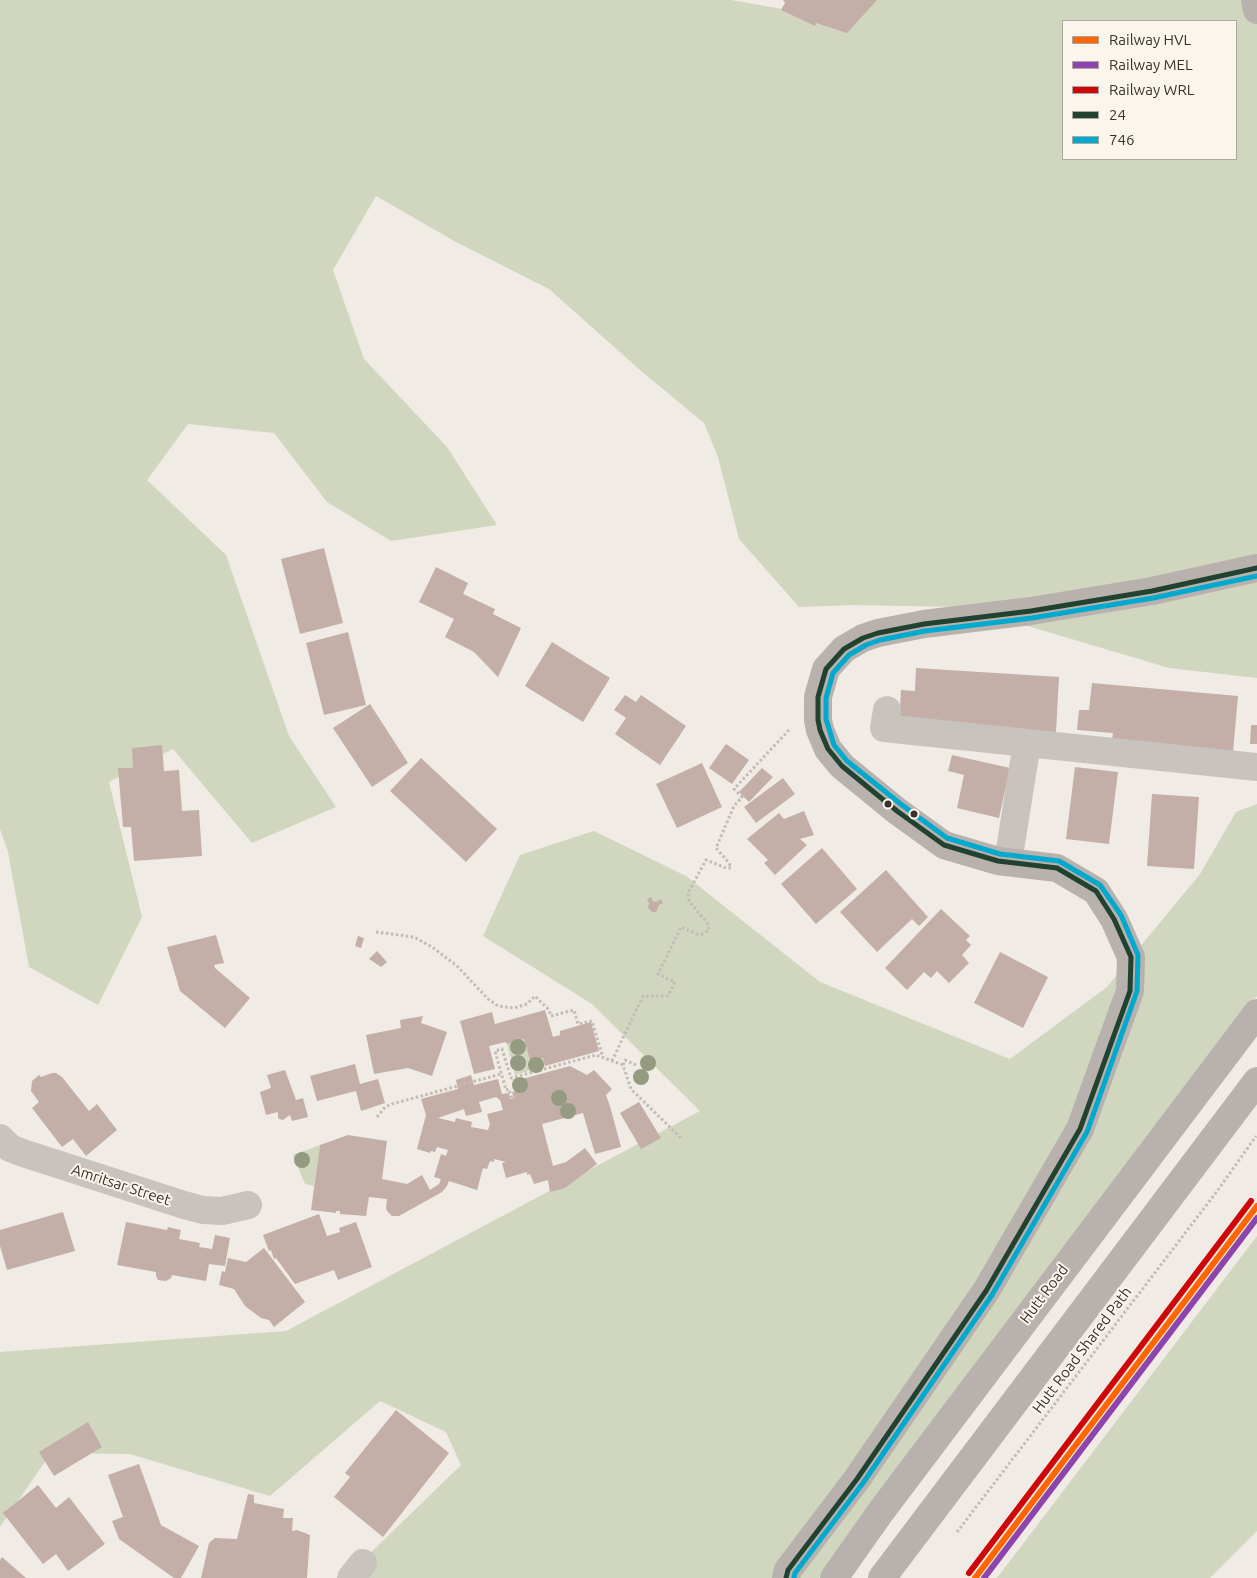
<!DOCTYPE html>
<style>
body{margin:0}
#map{position:relative;width:1257px;height:1578px;overflow:hidden;background:#f0ebe5;font-family:Ubuntu,sans-serif}
canvas{display:block}
.legend{position:absolute;left:1062px;top:20px;width:175px;height:140px;box-sizing:border-box;background:#fbf5ee;border:1px solid #aea6a0;margin:0;padding:6px 9px;list-style:none;font-size:15px;color:#3b302b}
.legend li{display:flex;align-items:center;gap:10px;height:25px}
.legend b{width:25px;border:1px solid #aea6a0}
</style>
<div id="map">
<canvas width="1257" height="1578"></canvas>
<ul class="legend">
<li><b style="height:6px;background:#f60"></b>Railway HVL</li>
<li><b style="height:6px;background:#8e44ad"></b>Railway MEL</li>
<li><b style="height:6px;background:#ce0808"></b>Railway WRL</li>
<li><b style="height:6px;background:#214230"></b>24</li>
<li><b style="height:6px;background:#00a9ce"></b>746</li>
</ul>
</div>
<script>
const context = document.querySelector('canvas').getContext('2d');
context.lineJoin = 'round';
function fillPath(path, color) {
  context.fillStyle = color;
  context.fill(path, 'evenodd');
}
function poly(rows) {
  const path = new Path2D();
  for (const r of rows) {
    path.moveTo(r[0], r[1]);
    for (let i = 2; i < r.length; i += 2) path.lineTo(r[i], r[i + 1]);
  }
  return path;
}
function stroke(path, color, width, dash) {
  context.strokeStyle = color;
  context.lineWidth = width;
  context.lineCap = dash ? 'butt' : 'round';
  context.setLineDash(dash || []);
  context.stroke(path);
}
function drawText(font, color, halo, rows, align = 'center') {
  context.font = font + ' Ubuntu,sans-serif';
  context.lineWidth = 4;
  context.setLineDash([]);
  context.textBaseline = 'middle';
  context.strokeStyle = halo;
  context.fillStyle = color;
  for (const [text, x, y, turn = 0] of rows) {
    context.save();
    context.translate(x, y);
    context.rotate((+turn || 0) * Math.PI / 180);
    context.textAlign = isNaN(turn) ? turn : align;
    if (halo) context.strokeText(text, 0, 0);
    context.fillText(text, 0, 0);
    context.restore();
  }
}
const green = poly([
 [0,0,731,0,821,16,851,0,1257,0,1257,678,1169,668,964,607,853,605,799,607,739,539,718,457,704,423,640,370,549,289,456,242,376,196,333,270,364,359,447,447,497,525,391,541,327,502,274,433,188,424,147,480,226,555,289,736,336,807,252,843,173,749,109,782,142,917,98,1005,29,967,8,852,0,829],
 [1063,21,1236,21,1236,159,1063,159],
 [1257,804,1257,996,1127,1163,835,1561,819,1578,348,1578,359,1564,461,1465,446,1432,380,1401,270,1496,130,1454,51,1453,0,1527,0,1352,286,1331,700,1111,592,1004,483,936,520,855,594,831,686,876,820,982,1010,1059,1107,987,1200,874,1236,812],
 [524,1039,530,1061,543,1058,545,1066,515,1075,507,1044],
 [320,1145,314,1186,305,1184,293,1155],
 [1257,1236,1257,1531,1210,1578,997,1578]
]);
const building = poly([
 [783,0,877,0,847,33,816,23,815,26,781,10,785,3],
 [324,548,343,623,300,634,281,559],
 [436,567,468,583,463,594,495,609,493,614,521,628,498,677,474,652,445,637,454,619,419,602],
 [348,632,366,705,324,715,306,643],
 [552,642,610,678,583,722,525,686],
 [916,668,1059,677,1056,732,927,724,899,724,901,690,915,691],
 [1092,683,1238,696,1233,752,1112,740,1113,733,1077,730,1079,710,1089,710],
 [625,695,636,702,641,695,686,726,660,765,615,734,626,718,614,710],
 [370,704,408,763,372,787,333,728],
 [1251,725,1257,725,1257,744,1250,744],
 [726,744,749,760,732,784,709,768],
 [162,745,164,771,179,770,182,811,199,810,202,856,134,861,131,827,123,827,118,768,133,768,132,748],
 [952,755,1010,768,999,818,957,808,964,775,948,771],
 [421,758,497,829,466,862,390,791],
 [702,763,722,807,677,828,656,784],
 [1075,767,1118,772,1109,844,1066,839],
 [762,768,773,777,749,802,739,792],
 [783,778,795,794,756,823,744,807],
 [1152,794,1199,797,1194,869,1147,866],
 [804,811,814,835,800,839,807,845,775,875,764,863,768,860,747,839,779,813,784,819],
 [822,848,857,889,816,924,781,884],
 [886,870,928,917,919,926,912,919,877,952,840,912],
 [651,897,653,901,656,902,661,899,663,903,659,905,656,912,652,912,648,908,649,903,647,899],
 [941,909,970,936,966,940,971,945,962,955,969,963,949,983,937,971,931,978,924,972,907,990,885,968],
 [216,935,224,963,214,965,215,968,250,998,225,1028,180,991,167,947],
 [358,936,364,938,361,948,355,946],
 [377,951,387,962,381,967,369,959],
 [1000,952,1048,977,1023,1028,974,1003],
 [545,1010,553,1037,560,1035,560,1031,591,1022,599,1051,545,1066,543,1058,530,1061,524,1039,507,1044,506,1042,489,1046,495,1069,474,1074,460,1021,492,1012,495,1024],
 [423,1016,421,1023,447,1032,432,1076,408,1068,374,1074,366,1035,401,1028,400,1020],
 [355,1064,360,1084,378,1079,385,1103,361,1111,356,1091,317,1101,310,1076],
 [570,1066,587,1075,594,1070,612,1089,606,1095,610,1106,621,1147,595,1154,583,1113,542,1124,553,1166,566,1162,585,1148,597,1164,565,1188,550,1192,548,1180,534,1184,530,1174,527,1175,527,1172,506,1178,502,1163,506,1162,494,1159,494,1162,490,1161,487,1169,483,1168,477,1190,449,1181,447,1186,442,1192,399,1216,392,1216,387,1211,386,1208,387,1199,369,1197,366,1216,340,1214,340,1211,336,1211,336,1213,311,1210,320,1145,348,1135,387,1141,382,1179,407,1184,422,1175,430,1190,439,1184,441,1179,434,1177,441,1154,446,1156,448,1150,437,1147,435,1152,431,1151,430,1153,417,1149,426,1115,421,1099,458,1089,456,1080,471,1075,474,1085,498,1079,502,1094,509,1093,510,1099,514,1098,512,1092,525,1088,522,1079],
 [496,1097,500,1100,503,1110,487,1114,490,1124,488,1130,471,1127,472,1122,456,1118,455,1122,438,1118,464,1109,466,1116,482,1112,479,1102],
 [285,1070,296,1100,303,1098,308,1117,292,1121,290,1115,283,1120,279,1119,278,1117,278,1112,266,1115,260,1092,271,1088,267,1075],
 [52,1073,56,1073,62,1077,89,1111,97,1104,117,1130,86,1156,73,1139,62,1147,32,1108,39,1102,31,1091,32,1081,39,1075,41,1077],
 [639,1102,661,1138,641,1149,620,1113],
 [63,1212,75,1251,7,1270,0,1246,0,1230],
 [319,1214,327,1236,340,1232,339,1228,356,1222,372,1267,338,1280,334,1270,295,1284,276,1258,274,1259,271,1250,269,1251,263,1235],
 [126,1222,167,1230,168,1227,181,1230,179,1239,200,1243,199,1247,212,1249,215,1235,230,1238,225,1266,209,1264,206,1281,172,1275,171,1278,166,1281,158,1280,156,1276,156,1272,117,1265],
 [264,1248,305,1302,274,1327,269,1320,261,1318,245,1306,234,1289,219,1285,222,1271,225,1272,228,1258,246,1262],
 [396,1410,449,1453,383,1537,334,1497,350,1477,345,1473],
 [88,1422,102,1447,54,1476,39,1452],
 [139,1464,161,1525,199,1546,181,1578,174,1578,119,1539,112,1521,123,1517,108,1475],
 [38,1485,56,1508,69,1497,105,1544,68,1571,56,1554,43,1564,3,1513],
 [248,1494,254,1495,254,1503,284,1509,283,1518,293,1518,292,1531,297,1530,310,1535,307,1578,201,1578,209,1543,215,1538,237,1539],
 [2,1557,26,1578,0,1578,0,1560]
]);
const path = poly([
 [376,932,414,937,432,947,457,966,488,999,498,1006,514,1008,527,1004,535,996,549,1010,551,1016,574,1010,578,1024,592,1021,603,1058],
 [612,1061,643,996,668,996,675,982,658,974,681,927,697,934,703,934,709,930,708,924,689,901,688,893,706,860,726,868,731,868,729,863,716,848,734,806,742,797,734,789,789,730],
 [636,1065,625,1060,623,1065,631,1089,681,1138],
 [512,1098,509,1089,506,1090,495,1051,502,1049,511,1078,596,1055,623,1065],
 [377,1117,385,1107,392,1104,501,1074],
 [957,1532,1218,1190,1256,1136]
]);
const minor = poly([
 [887,710,884,728,1257,767],
 [1008,862,1027,743],
 [0,1138,10,1148,23,1153,184,1205,203,1210,222,1211,248,1205],
 [351,1578,363,1563]
]);
const major = poly([
 [1255,0,1257,10],
 [786,1578,788,1570,857,1479,986,1291,1080,1129,1130,991,1131,957,1114,919,1096,891,1057,868,998,861,944,845,897,811,842,766,828,749,820,730,818,720,818,697,826,669,844,649,863,638,878,633,924,624,1031,611,1152,591,1257,568],
 [834,1578,882,1510,1257,1013],
 [882,1578,1257,1081]
]);
const bus1 = poly([
 [786,1578,788,1570,857,1479,986,1291,1080,1129,1130,991,1131,957,1114,919,1096,891,1057,868,998,861,944,845,897,811,842,766,828,749,820,730,818,720,818,697,826,669,844,649,863,638,878,633,924,624,1031,611,1152,591,1257,568]
]);
const bus2 = poly([
 [794,1578,795,1573,863,1483,992,1295,1087,1132,1137,991,1138,955,1121,915,1100,885,1059,861,1000,854,947,838,902,805,847,761,834,745,826,719,826,698,833,673,849,655,866,645,880,640,925,631,1032,618,1153,598,1257,576]
]);
const rail1 = poly([
 [975,1578,1257,1206]
]);
const rail2 = poly([
 [984,1578,1257,1218]
]);
const rail3 = poly([
 [969,1573,1251,1201]
]);
const trees = [
 [518,1047],
 [518,1063],
 [648,1063],
 [536,1065],
 [641,1077],
 [520,1085],
 [559,1098],
 [568,1111],
 [302,1160]
];
const markers = [
 [888,804,4.5,"#3b302b"],
 [914,814,4.5,"#3b302b"]
];
const streetNames = [
 ["Amritsar Street",121,1185,18],
 ["Hutt Road",1044,1294,-53],
 ["Hutt Road Shared Path",1082,1350,-53]
];
fillPath(green, '#d1d6bf');
fillPath(building, '#c3afa7');
stroke(path, '#c2bbb6', 3, [2.5, 2.5]);
stroke(minor, '#c9c3be', 28);
stroke(major, '#b8b1ad', 28);
stroke(bus1, '#214230', 5);
stroke(bus2, '#00a9ce', 5);
stroke(rail1, '#f60', 6);
stroke(rail2, '#8e44ad', 6);
stroke(rail3, '#ce0808', 6);
context.fillStyle = '#959b80';
for (const [x, y] of trees) {
  context.beginPath();
  context.arc(x, y, 8, 0, 2 * Math.PI);
  context.fill();
}
for (const [x, y, r, color] of markers) {
  const dot = new Path2D();
  dot.arc(x, y, r, 0, 2 * Math.PI);
  context.fillStyle = color;
  context.fill(dot);
  stroke(dot, '#fbf5ee', 2);
}
drawText('15px', '#3b302b', '#fbf5ee', streetNames);
</script>
